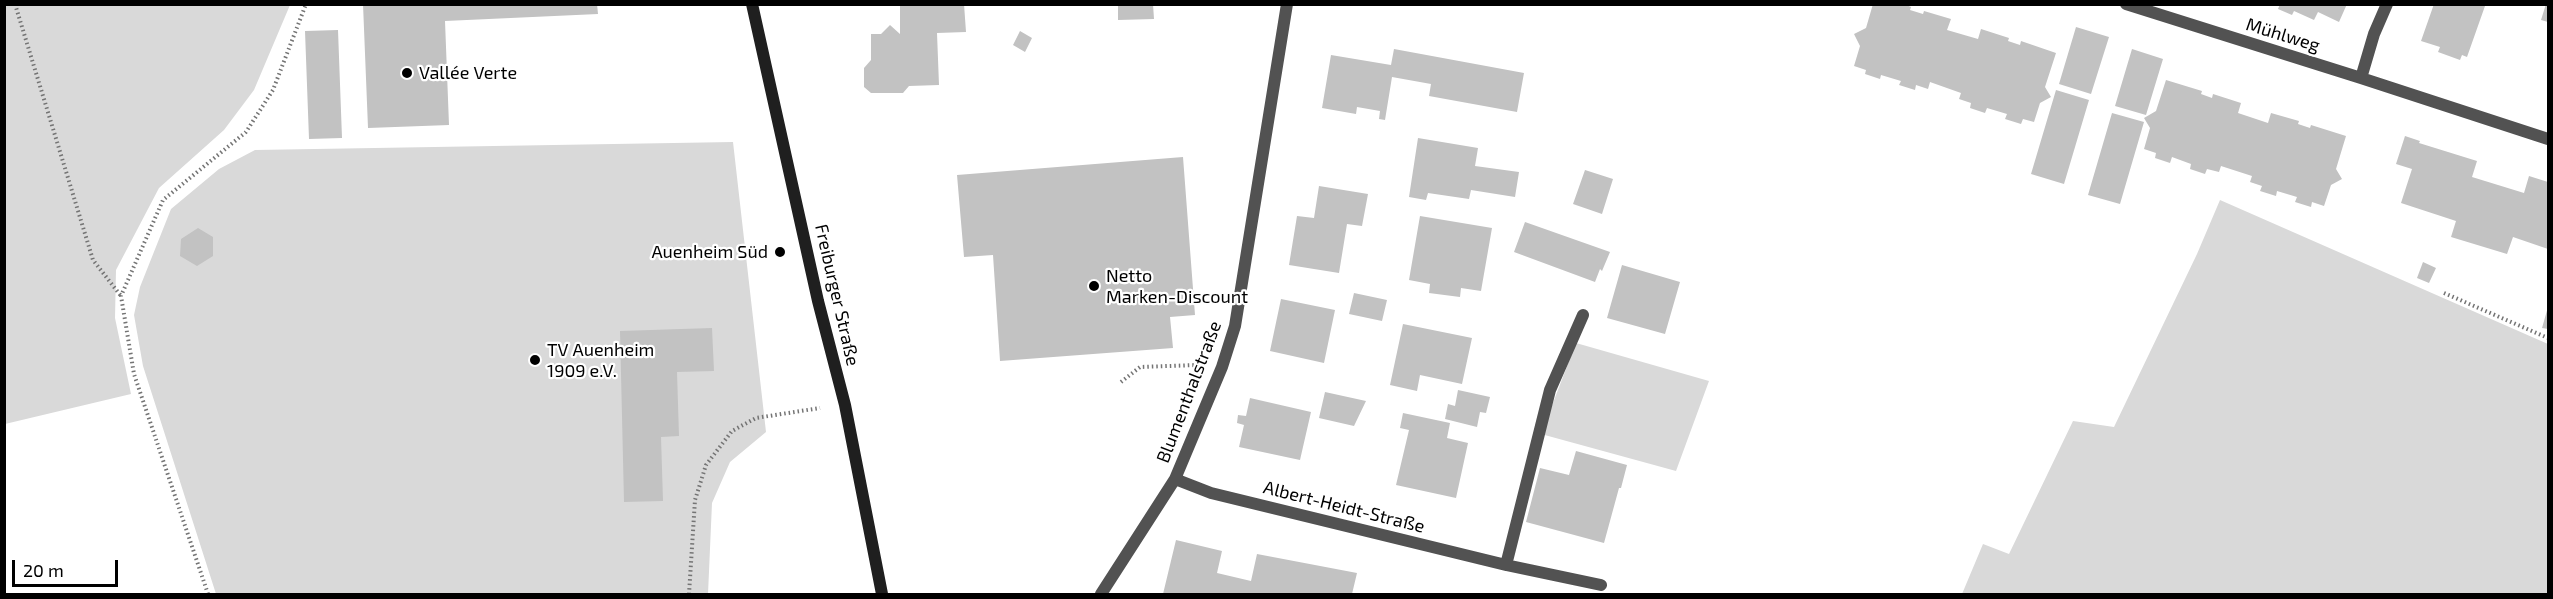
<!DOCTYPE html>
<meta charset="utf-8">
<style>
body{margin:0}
#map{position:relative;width:2553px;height:599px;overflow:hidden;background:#fff;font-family:"Exo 2",sans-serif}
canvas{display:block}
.frame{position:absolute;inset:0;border:6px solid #000;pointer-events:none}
.scale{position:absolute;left:12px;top:560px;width:106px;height:27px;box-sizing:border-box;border:3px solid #000;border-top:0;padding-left:8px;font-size:18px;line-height:21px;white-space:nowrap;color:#000;-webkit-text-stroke:4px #fff;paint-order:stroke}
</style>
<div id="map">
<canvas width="2553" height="599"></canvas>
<div class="frame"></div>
<div class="scale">20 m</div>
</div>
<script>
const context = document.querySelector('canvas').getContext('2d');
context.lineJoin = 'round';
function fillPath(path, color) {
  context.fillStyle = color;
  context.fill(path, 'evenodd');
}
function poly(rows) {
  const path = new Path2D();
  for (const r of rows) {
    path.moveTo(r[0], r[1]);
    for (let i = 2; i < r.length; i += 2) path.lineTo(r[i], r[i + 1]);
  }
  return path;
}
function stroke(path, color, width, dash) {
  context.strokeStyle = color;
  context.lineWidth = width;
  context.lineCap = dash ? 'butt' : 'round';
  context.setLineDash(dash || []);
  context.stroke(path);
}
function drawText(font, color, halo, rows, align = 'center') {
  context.font = font + ' "Exo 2",sans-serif';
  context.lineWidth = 4.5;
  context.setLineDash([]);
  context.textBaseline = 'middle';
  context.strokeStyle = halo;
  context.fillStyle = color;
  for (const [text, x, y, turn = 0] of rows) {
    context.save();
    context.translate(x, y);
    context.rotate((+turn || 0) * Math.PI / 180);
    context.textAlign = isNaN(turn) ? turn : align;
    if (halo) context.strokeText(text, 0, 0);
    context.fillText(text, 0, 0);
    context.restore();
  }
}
const green = poly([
 [4,5,290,5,254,90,224,130,159,188,116,270,115,318,131,394,5,424],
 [733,142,766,432,730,462,712,503,708,594,216,594,143,366,134,315,140,287,171,209,219,169,255,150],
 [2220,200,2548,344,2548,594,1962,594,1983,544,2009,554,2073,421,2114,427,2197,254],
 [1576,343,1709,381,1676,471,1541,434]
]);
const building = poly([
 [363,4,597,4,598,14,445,21,449,125,368,128],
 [900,4,964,4,966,32,937,33,939,85,909,86,903,93,871,93,864,87,864,68,871,60,871,34,881,34,890,25,900,34],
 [1118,4,1153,4,1154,19,1118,20],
 [1873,4,1904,4,1911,7,1910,10,1923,14,1924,11,1951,19,1947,30,1978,39,1981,29,2009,38,2008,41,2020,45,2021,41,2056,53,2045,87,2051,97,2040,103,2034,122,2023,119,2021,124,2005,119,2007,114,1987,108,1985,113,1970,108,1971,103,1959,99,1961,93,1930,82,1928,89,1916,85,1915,90,1899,85,1901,81,1881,75,1880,79,1865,74,1866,70,1854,66,1860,46,1854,34,1866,28],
 [2280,4,2347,4,2339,22,2318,12,2314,20,2294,11,2292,15,2278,9],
 [2434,4,2485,6,2467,57,2462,55,2460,60,2438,52,2440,47,2421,41],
 [2546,4,2548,4,2548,22,2541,20],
 [2076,27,2109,37,2091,94,2059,84],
 [338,30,342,138,309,139,305,31],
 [1020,31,1032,38,1025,52,1013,45],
 [1394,49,1524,73,1517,112,1429,96,1431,84,1392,77,1385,120,1379,119,1380,111,1357,107,1356,114,1322,108,1331,55,1391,65],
 [2132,49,2163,59,2146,115,2115,106],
 [2166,80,2202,91,2201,94,2212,98,2213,94,2241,103,2238,113,2268,123,2271,113,2299,121,2298,124,2310,128,2311,125,2346,136,2336,169,2342,179,2331,185,2324,206,2312,202,2311,207,2295,202,2297,197,2277,191,2276,196,2260,191,2262,186,2250,182,2252,176,2221,166,2219,172,2207,169,2205,174,2190,169,2191,164,2172,157,2170,163,2155,158,2156,153,2144,149,2150,128,2144,118,2156,111],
 [2056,90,2089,100,2064,184,2031,174],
 [2112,113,2144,122,2120,204,2088,195],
 [2405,136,2420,141,2419,143,2477,161,2472,177,2524,193,2529,176,2548,182,2548,249,2513,237,2507,254,2451,237,2456,221,2401,203,2412,169,2396,164],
 [1418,138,1478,148,1475,166,1519,172,1515,197,1471,190,1469,199,1428,193,1426,200,1409,197],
 [1183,157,1195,315,1170,317,1173,348,1000,361,993,255,964,257,957,175],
 [1585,170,1613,179,1602,214,1573,204],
 [1319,186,1368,194,1362,226,1347,224,1339,273,1289,265,1297,216,1314,218],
 [1420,216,1492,228,1481,291,1461,288,1460,297,1429,293,1430,284,1409,280],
 [1525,222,1610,252,1602,271,1600,269,1595,282,1514,252],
 [198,228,213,237,213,256,197,266,180,256,181,239],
 [2423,262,2436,268,2429,283,2417,278],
 [1622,265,1680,282,1665,334,1607,318],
 [1354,293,1387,300,1382,321,1349,314],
 [1281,299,1335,310,1324,363,1270,351],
 [2548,307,2548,329,2542,328],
 [1403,324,1472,338,1462,384,1420,375,1417,391,1390,385],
 [712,328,714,371,677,372,679,436,661,437,663,501,624,502,620,331],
 [1458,390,1490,397,1486,413,1480,412,1477,427,1445,419,1448,404,1455,406],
 [1325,392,1366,401,1354,426,1319,418],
 [1250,398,1311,412,1300,460,1239,447,1244,425,1237,423,1238,415,1246,416],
 [1403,413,1450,423,1447,438,1468,443,1456,498,1396,485,1409,430,1400,428],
 [1576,451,1627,465,1621,488,1619,488,1604,543,1526,522,1540,468,1569,475],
 [1176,540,1222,551,1217,573,1251,581,1257,554,1357,573,1352,594,1163,594]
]);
const path = poly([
 [15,4,93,260,121,296],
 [2444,293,2548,338],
 [1121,382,1140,367,1197,365],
 [208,594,134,374,121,296,163,200,246,132,273,90,306,4],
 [689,594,695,500,706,465,732,431,756,418,820,408]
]);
const street = poly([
 [2126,4,2361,78,2548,139],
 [2361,78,2374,34,2387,4],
 [1175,479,1211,493,1506,565,1601,585],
 [1506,565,1550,390,1583,315],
 [1101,594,1175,479,1222,367,1235,326,1287,4]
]);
const secondary = poly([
 [752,4,818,301,845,405,882,594]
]);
const markers = [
 [407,73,6,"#000"],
 [780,252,6,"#000"],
 [1094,286,6,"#000"],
 [535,360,6,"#000"]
];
const streetNames = [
 ["Mühlweg",2283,35,17],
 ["Freiburger Straße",837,295,77],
 ["Blumenthalstraße",1189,392,-69],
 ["Albert-Heidt-Straße",1344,507,14]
];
const poiNames = [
 ["Vallée Verte",419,73],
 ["Auenheim Süd",768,252,"right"],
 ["Netto",1106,276],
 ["Marken-Discount",1106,297],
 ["TV Auenheim",547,350],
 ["1909 e.V.",547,371]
];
fillPath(green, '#d9d9d9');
fillPath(building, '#c2c2c2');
stroke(path, '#747474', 4, [1.5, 3]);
stroke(street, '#525252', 12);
stroke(secondary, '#1f1f1f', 12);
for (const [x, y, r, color] of markers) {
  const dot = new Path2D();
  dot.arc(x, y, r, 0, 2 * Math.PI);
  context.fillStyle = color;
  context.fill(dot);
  stroke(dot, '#fff', 2);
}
drawText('18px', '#000', '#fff', streetNames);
drawText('18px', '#000', '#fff', poiNames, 'left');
</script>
